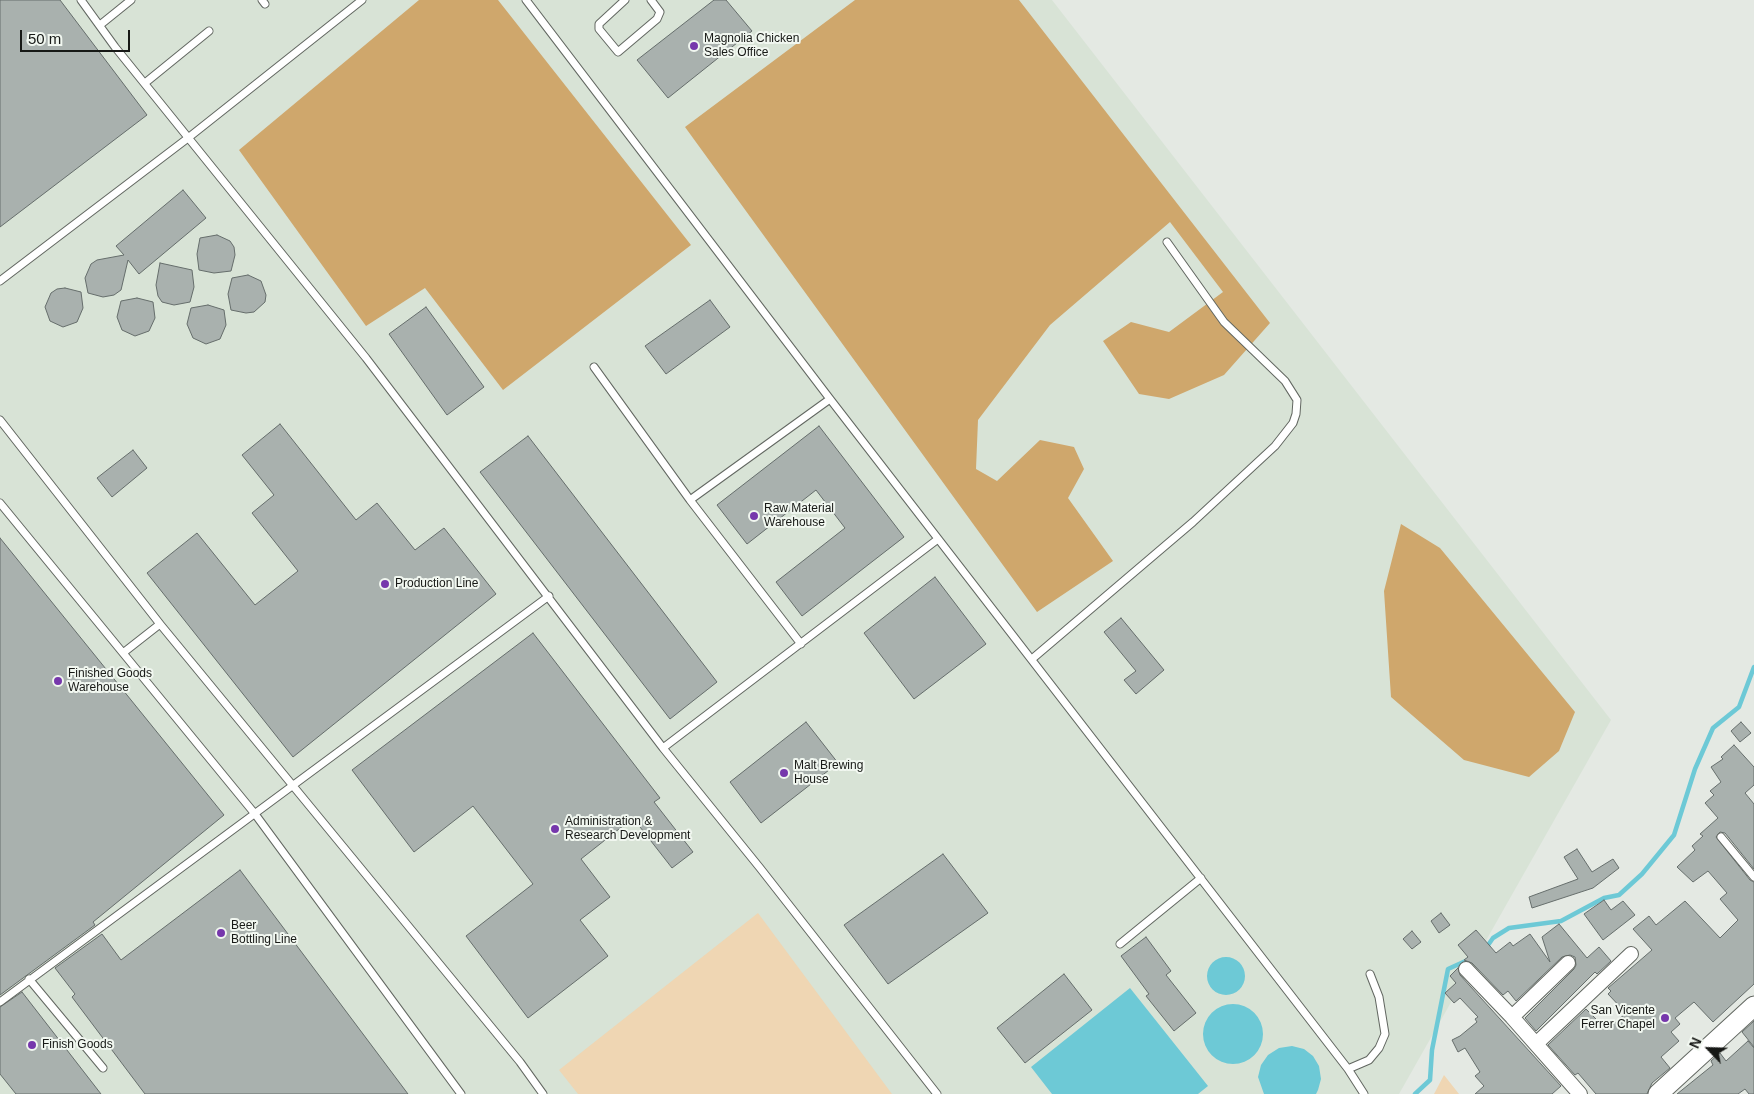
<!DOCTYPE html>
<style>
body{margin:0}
#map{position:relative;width:1754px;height:1094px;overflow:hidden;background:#e4e9e3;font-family:Arial,sans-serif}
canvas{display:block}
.north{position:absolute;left:1684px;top:1024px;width:50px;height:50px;-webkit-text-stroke:4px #f1f7f0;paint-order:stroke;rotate:294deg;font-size:14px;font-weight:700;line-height:20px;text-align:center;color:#171916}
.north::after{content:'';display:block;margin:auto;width:18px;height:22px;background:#171916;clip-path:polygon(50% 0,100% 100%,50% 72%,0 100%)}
.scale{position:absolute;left:20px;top:30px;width:110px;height:22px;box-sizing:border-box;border:2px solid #171916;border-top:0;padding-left:6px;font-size:15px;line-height:18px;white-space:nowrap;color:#171916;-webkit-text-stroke:4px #f1f7f0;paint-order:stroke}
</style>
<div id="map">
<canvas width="1754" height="1094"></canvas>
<div class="north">N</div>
<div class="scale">50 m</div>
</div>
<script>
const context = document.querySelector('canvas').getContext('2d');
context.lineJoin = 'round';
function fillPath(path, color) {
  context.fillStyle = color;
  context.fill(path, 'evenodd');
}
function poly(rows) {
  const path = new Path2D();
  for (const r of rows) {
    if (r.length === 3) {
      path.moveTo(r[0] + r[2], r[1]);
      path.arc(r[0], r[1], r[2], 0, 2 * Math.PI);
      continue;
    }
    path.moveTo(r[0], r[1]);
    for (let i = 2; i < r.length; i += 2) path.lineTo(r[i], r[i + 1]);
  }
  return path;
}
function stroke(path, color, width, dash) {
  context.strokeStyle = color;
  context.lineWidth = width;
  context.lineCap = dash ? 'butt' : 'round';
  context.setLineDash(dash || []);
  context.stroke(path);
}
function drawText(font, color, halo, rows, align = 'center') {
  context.font = font + ' Arial,sans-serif';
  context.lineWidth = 4;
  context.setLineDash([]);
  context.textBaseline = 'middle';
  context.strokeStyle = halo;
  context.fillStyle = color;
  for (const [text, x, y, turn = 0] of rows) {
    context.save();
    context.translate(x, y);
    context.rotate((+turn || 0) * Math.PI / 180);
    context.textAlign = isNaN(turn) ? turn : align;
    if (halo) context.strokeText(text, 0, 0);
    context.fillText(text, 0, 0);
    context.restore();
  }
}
const built = poly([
 [0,0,1052,0,1611,720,1399,1094,0,1094]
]);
const green = poly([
 [758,913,892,1094,578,1094,559,1070],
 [1444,1075,1459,1094,1434,1094]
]);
const forest = poly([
 [419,0,498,0,691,245,503,390,425,288,366,326,239,150],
 [855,0,1019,0,1270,323,1224,375,1169,399,1139,394,1103,341,1131,322,1169,332,1223,292,1170,222,1050,325,978,420,976,469,997,481,1040,440,1074,447,1084,469,1068,498,1113,561,1037,612,685,127],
 [1401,524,1440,548,1575,712,1559,751,1529,777,1464,760,1391,697,1384,591]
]);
const water = poly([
 [1226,976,19],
 [1130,988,1208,1086,1198,1094,1052,1094,1031,1067],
 [1233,1034,30],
 [1292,1046,1304,1049,1313,1056,1319,1066,1321,1079,1318,1090,1316,1094,1264,1094,1258,1077,1261,1065,1268,1055,1279,1048]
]);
const stream = poly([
 [1486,948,1493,938,1509,928,1561,921,1604,898,1619,895,1642,874,1674,835,1695,769,1713,728,1739,707,1754,667],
 [1415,1094,1430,1080,1432,1050,1448,969,1470,959]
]);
const building = poly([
 [0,0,60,0,147,115,0,227,0,0],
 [714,0,726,0,752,31,668,98,637,60,714,0],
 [183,190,206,218,139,274,128,260,121,290,114,295,103,297,88,293,85,278,91,264,97,260,124,255,116,246,183,190],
 [217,235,230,241,234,247,235,255,231,271,214,273,199,270,197,254,200,238,217,235],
 [160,263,192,270,194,287,190,302,174,305,162,302,158,296,156,285,160,263],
 [248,275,261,281,266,295,265,302,254,312,246,313,231,310,228,294,232,278,248,275],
 [65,288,81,292,83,308,77,322,63,327,50,321,45,307,51,293,57,289,65,288],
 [137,298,153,302,155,318,149,331,135,336,122,330,117,317,121,301,137,298],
 [710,300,730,327,666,374,645,346,710,300],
 [208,305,224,310,226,325,220,339,206,344,193,338,187,324,191,308,208,305],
 [426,307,484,387,447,415,389,334,426,307],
 [280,424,356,520,377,503,415,550,444,528,496,594,293,757,147,573,197,533,255,605,298,571,252,513,274,495,242,455,280,424],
 [819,426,904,537,802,616,776,582,845,528,816,490,747,544,717,505,819,426],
 [528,436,717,682,670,719,480,472,528,436],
 [133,450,147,468,112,497,97,478,133,450],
 [0,538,224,815,93,922,95,925,0,995,0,538],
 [935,577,986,644,914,699,864,633,935,577],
 [1121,618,1164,670,1136,694,1124,680,1136,671,1104,632,1121,618],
 [533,633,660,798,654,802,693,852,672,868,633,818,581,859,610,897,580,920,608,956,528,1018,466,936,533,884,473,806,414,852,352,770,533,633],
 [806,722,838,763,761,823,730,782,806,722],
 [1741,722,1751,733,1740,742,1731,731,1741,722],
 [1734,745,1754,767,1754,785,1745,793,1754,804,1754,869,1725,833,1720,832,1716,837,1750,880,1754,882,1754,984,1713,1022,1694,1002,1675,1018,1680,1024,1671,1032,1679,1041,1661,1057,1670,1068,1652,1083,1647,1094,1596,1094,1578,1073,1575,1075,1548,1045,1586,1009,1607,1030,1626,1013,1608,994,1611,991,1608,988,1652,950,1633,929,1649,916,1656,925,1685,901,1720,938,1738,920,1720,899,1727,893,1708,871,1693,882,1677,867,1695,850,1692,846,1703,836,1700,834,1718,818,1705,803,1714,795,1710,791,1721,782,1711,767,1723,759,1721,757,1734,745],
 [1577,849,1592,872,1613,859,1619,868,1593,888,1532,908,1529,897,1578,879,1564,857,1577,849],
 [943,854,988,913,888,984,844,925,943,854],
 [240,870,408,1094,145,1094,72,997,75,994,55,968,102,934,121,960,240,870],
 [1604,900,1611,910,1623,901,1635,915,1603,940,1584,914,1604,900],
 [1441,913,1450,925,1439,933,1431,921,1441,913],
 [1559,924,1587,958,1599,947,1611,961,1597,974,1595,972,1536,1031,1525,1018,1574,969,1576,965,1575,957,1570,955,1562,957,1516,1001,1508,991,1503,995,1472,963,1464,960,1468,957,1458,945,1476,930,1496,953,1510,942,1513,946,1530,934,1550,962,1542,937,1559,924],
 [1412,931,1421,942,1412,949,1403,939,1412,931],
 [1146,937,1171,971,1166,975,1196,1013,1174,1031,1146,996,1149,994,1121,956,1146,937],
 [1458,968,1460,975,1561,1086,1552,1094,1475,1094,1484,1086,1475,1076,1480,1072,1465,1048,1458,1052,1452,1040,1460,1036,1477,1022,1475,1019,1478,1017,1460,998,1454,1003,1445,993,1456,983,1450,976,1458,968],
 [1064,974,1092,1010,1025,1063,997,1028,1064,974],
 [22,992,101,1094,16,1094,0,1074,0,1007,22,992],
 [1754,1021,1754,1047,1742,1032,1754,1021],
 [1748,1041,1754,1048,1754,1094,1749,1094,1745,1089,1738,1094,1677,1094,1713,1065,1711,1061,1720,1053,1726,1061,1748,1041]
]);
const lane = poly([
 [81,0,115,47,366,358,663,748,760,868,937,1094],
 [262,0,265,4],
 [526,0,830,399,1348,1069,1364,1094],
 [625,0,599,24,599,29,618,52,657,19,660,12,651,0],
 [100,25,131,0],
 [145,83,209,31],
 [0,281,188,138,362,0],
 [594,367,690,500,801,644],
 [0,420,160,624,520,1062,543,1094],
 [690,500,830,399],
 [0,503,255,814,461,1094],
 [123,653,160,624],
 [1032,659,1193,522,1275,446,1293,423,1296,414,1297,400,1285,381,1224,322,1167,242],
 [663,748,938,539],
 [1721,837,1754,877],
 [1120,944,1201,878],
 [29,979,103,1068],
 [0,1002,549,596],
 [1348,1069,1369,1060,1379,1048,1385,1034,1379,997,1370,974]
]);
const street = poly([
 [1466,969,1512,1017,1568,963],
 [1512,1017,1580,1094],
 [1537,1043,1631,954]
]);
const secondary = poly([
 [1658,1094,1754,1006]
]);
const markers = [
 [694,46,5,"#7637ac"],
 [754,516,5,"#7637ac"],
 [385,584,5,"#7637ac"],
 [58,681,5,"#7637ac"],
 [784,773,5,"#7637ac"],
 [555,829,5,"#7637ac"],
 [221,933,5,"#7637ac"],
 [1665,1018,5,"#7637ac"],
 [32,1045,5,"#7637ac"]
];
const poiNames = [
 ["Magnolia Chicken",704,39],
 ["Sales Office",704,53],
 ["Raw Material",764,509],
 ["Warehouse",764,523],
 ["Production Line",395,584],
 ["Finished Goods",68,674],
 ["Warehouse",68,688],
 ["Malt Brewing",794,766],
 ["House",794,780],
 ["Administration &",565,822],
 ["Research Development",565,836],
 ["Beer",231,926],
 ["Bottling Line",231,940],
 ["San Vicente",1655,1011,"right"],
 ["Ferrer Chapel",1655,1025,"right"],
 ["Finish Goods",42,1045]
];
fillPath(built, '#d8e3d6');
fillPath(green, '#efd6b3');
fillPath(forest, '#cfa76c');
fillPath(water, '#6dc9d6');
stroke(stream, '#6dc9d6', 4.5);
fillPath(building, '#a9b1ae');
stroke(building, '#666e6c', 1);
stroke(lane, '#626761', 9);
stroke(street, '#626761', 16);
stroke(secondary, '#626761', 21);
stroke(lane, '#fff', 7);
stroke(street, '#fff', 14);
stroke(secondary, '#fff', 19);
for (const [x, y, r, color] of markers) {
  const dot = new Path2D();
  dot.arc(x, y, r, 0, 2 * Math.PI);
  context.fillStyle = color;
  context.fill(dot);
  stroke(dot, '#f1f7f0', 2);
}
drawText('12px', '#171916', '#f1f7f0', poiNames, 'left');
</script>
